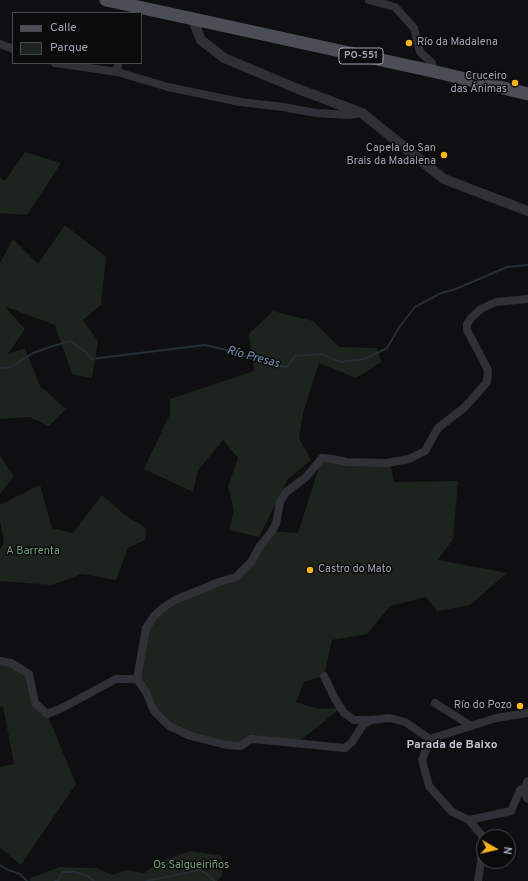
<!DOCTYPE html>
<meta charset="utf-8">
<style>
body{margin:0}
#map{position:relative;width:528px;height:881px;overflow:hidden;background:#0f0f11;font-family:Overpass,sans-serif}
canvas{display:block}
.legend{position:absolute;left:12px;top:12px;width:130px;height:52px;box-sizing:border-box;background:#0b0b0c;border:1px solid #47494f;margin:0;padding:5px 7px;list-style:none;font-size:12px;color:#a0a5b3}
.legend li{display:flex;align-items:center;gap:8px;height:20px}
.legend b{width:20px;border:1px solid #47494f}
.north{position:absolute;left:476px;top:829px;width:40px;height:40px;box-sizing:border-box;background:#0b0b0c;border:1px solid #47494f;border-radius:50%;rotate:98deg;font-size:11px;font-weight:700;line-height:16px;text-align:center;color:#a0a5b3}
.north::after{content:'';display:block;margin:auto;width:14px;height:18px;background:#fab51f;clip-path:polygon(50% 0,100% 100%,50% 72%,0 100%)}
</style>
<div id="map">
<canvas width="528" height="881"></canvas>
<ul class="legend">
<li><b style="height:5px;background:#4c4e55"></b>Calle</li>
<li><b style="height:11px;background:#1c241d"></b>Parque</li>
</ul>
<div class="north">N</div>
</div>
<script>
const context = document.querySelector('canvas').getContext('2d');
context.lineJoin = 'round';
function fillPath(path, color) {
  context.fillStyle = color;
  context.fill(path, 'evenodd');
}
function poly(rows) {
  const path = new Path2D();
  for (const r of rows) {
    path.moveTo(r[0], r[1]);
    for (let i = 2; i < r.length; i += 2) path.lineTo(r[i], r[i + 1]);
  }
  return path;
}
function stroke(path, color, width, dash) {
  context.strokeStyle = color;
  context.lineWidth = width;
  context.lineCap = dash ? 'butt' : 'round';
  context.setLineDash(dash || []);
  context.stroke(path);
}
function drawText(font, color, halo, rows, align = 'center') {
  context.font = font + ' Overpass,sans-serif';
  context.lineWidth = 3;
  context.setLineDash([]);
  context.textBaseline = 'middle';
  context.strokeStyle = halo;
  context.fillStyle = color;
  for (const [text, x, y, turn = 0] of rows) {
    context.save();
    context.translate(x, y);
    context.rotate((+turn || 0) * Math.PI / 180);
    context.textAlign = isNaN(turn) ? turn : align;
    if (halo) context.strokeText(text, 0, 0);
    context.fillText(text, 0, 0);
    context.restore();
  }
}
const green = poly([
 [25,152,61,163,27,215,0,213,0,178,5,181],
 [65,225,106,257,101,305,83,320,98,341,92,378,72,374,55,325,4,306,25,329,8,354,25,348,40,386,66,409,49,426,30,417,0,419,0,263,13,239,38,264],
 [273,311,313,321,339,347,377,348,381,362,356,378,319,363,303,413,299,438,311,460,288,479,259,537,229,530,234,510,228,486,238,458,223,440,198,470,193,492,144,469,170,414,170,399,254,371,249,334],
 [0,456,14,476,0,494],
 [322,458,390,462,394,482,458,481,453,539,438,560,507,573,470,605,437,611,426,597,390,606,367,634,332,640,324,676,304,682,296,702,319,709,341,708,296,744,263,740,241,746,191,736,154,711,137,679,146,628,164,607,236,577,272,531,298,533],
 [40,485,52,528,73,533,102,495,125,515,146,528,145,540,128,548,116,580,82,574,52,585,0,581,0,550,4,542,0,521,0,505],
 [0,661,29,674,35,703,47,714,76,784,21,865,0,848,0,767,14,764,3,706,0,707],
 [191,851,222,856,222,875,217,881,30,881,31,878,60,867,97,868,112,875,126,870,144,873,160,861]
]);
const stream = poly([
 [0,368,11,367,33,353,53,346,70,341,85,351,91,359,205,345,231,351,265,364,287,367,295,356,320,354,341,362,365,359,387,348,400,326,415,307,441,293,456,289,507,267,528,265],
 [0,865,8,870,20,874,27,881],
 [55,881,59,880,62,872,75,872,86,875,94,881],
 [147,881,200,870,207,874,214,881]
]);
const minor = poly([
 [369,0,395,7,414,28,420,52,432,63,432,71],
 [0,44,13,49],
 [55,63,117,72,168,87,240,102,283,107,316,113,349,115,362,113],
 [117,72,118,63],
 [0,661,11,663,29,674,35,703,47,714,62,708,116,679,137,679,146,692,154,711,169,726,191,736,226,745,241,746,251,739,263,740,345,748,352,742,363,725,371,720,390,718,405,722,430,739,496,718,528,713],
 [324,676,335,699,344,713,354,720,371,720],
 [137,679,146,628,154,616,164,607,175,600,219,582,236,577,251,562,260,546,272,531,276,524,280,502,286,492,306,477,322,458,333,459,346,462,387,463,409,459,425,451,438,428,465,407,487,382,488,370,467,330,467,324,471,318,481,309,496,302,528,299],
 [435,703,471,726],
 [430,739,422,760,429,786,452,812,469,820,511,811,520,790,527,786],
 [469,820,484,838],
 [478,881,484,841]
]);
const tertiary = poly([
 [193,20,201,40,224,58,298,89,362,113,444,179,528,211],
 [528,782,526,793,528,798]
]);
const primary = poly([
 [106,0,432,71,528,94]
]);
const markers = [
 [409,43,4,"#fab51f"],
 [515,83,4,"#fab51f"],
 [444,155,4,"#fab51f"],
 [310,570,4,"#fab51f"],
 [520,706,4,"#fab51f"]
];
const shields = [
 [361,56,44]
];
const shieldNames = [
 ["PO-551",361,56]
];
const poiNames = [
 ["Río da Madalena",417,43,"left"],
 ["Cruceiro",507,77],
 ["das Ánimas",507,90],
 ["Capela do San",436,149],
 ["Brais da Madalena",436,162],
 ["Castro do Mato",318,570,"left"],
 ["Río do Pozo",512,706]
];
const parkNames = [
 ["A Barrenta",33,552],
 ["Os Salgueiriños",191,866]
];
const waterNames = [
 ["Río Presas",253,358,15]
];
const neighbourhoodNames = [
 ["Parada de Baixo",452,746]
];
fillPath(green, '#1c241d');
stroke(stream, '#262e35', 2);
stroke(minor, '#303136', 8);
stroke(tertiary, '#303136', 10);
stroke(primary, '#4c4e55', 13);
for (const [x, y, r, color] of markers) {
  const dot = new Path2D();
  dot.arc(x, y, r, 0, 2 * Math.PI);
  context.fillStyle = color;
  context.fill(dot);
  stroke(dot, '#0b0b0c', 1.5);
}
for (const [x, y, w] of shields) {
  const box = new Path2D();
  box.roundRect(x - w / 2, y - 8, w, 16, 3);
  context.fillStyle = '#0b0b0c';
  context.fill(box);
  stroke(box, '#a0a5b3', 1);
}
drawText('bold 10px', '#a0a5b3', null, shieldNames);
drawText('11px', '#a0a5b3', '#0b0b0c', poiNames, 'right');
drawText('11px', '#759f79', '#0b0b0c', parkNames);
drawText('italic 12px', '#7493b0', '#0b0b0c', waterNames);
drawText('bold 12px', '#c1c4ce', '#0b0b0c', neighbourhoodNames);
</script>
